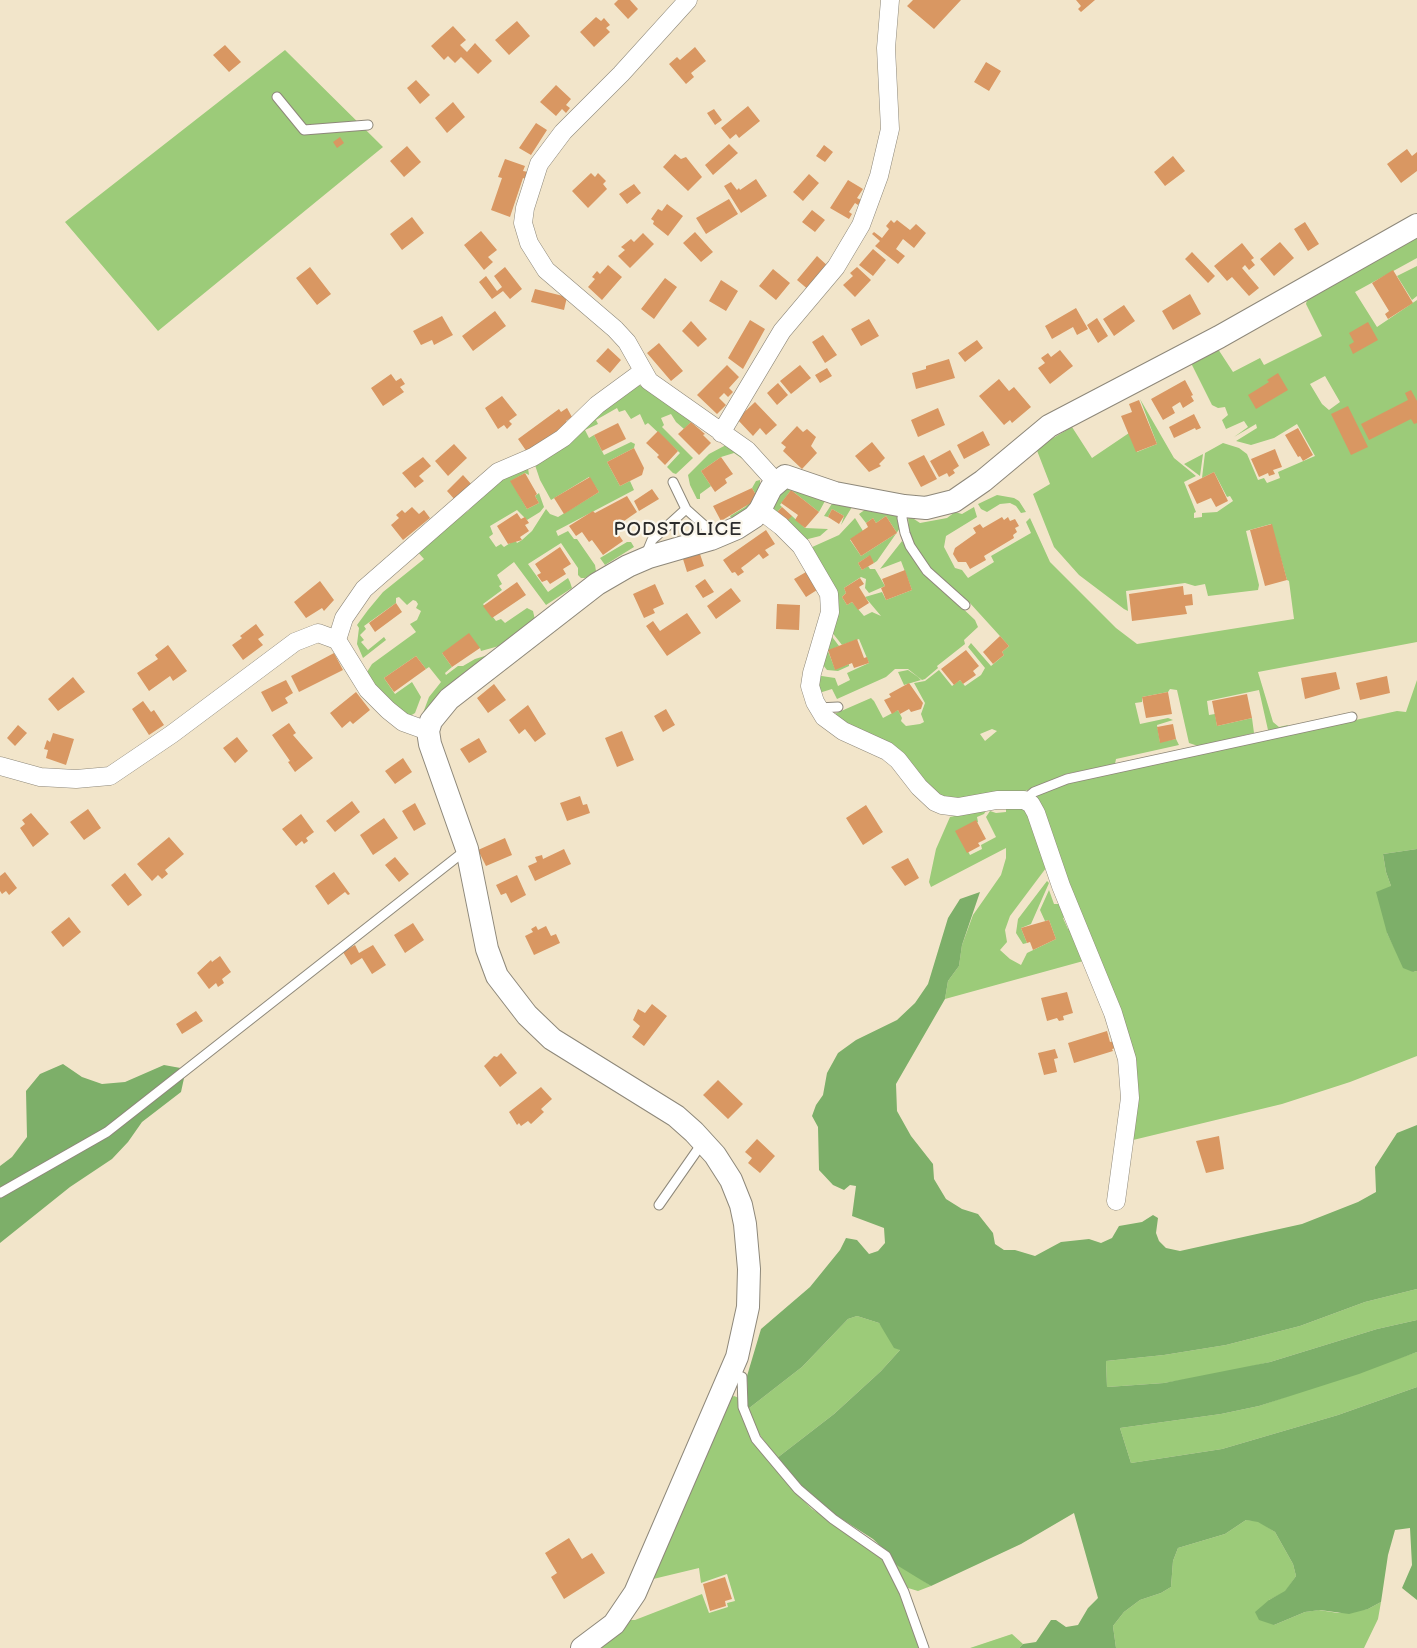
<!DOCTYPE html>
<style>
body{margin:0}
canvas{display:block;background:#f2e5ca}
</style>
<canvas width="1417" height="1648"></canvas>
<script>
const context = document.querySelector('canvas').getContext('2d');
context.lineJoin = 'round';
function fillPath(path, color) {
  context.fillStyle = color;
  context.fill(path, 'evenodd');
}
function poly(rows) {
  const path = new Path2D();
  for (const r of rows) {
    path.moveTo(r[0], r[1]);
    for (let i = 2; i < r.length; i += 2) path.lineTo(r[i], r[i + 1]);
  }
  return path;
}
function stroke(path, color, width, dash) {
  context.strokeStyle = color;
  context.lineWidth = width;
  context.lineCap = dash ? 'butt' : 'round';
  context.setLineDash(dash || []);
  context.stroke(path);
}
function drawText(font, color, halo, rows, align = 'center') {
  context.font = font + ' "Balsamiq Sans",sans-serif';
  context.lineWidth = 4.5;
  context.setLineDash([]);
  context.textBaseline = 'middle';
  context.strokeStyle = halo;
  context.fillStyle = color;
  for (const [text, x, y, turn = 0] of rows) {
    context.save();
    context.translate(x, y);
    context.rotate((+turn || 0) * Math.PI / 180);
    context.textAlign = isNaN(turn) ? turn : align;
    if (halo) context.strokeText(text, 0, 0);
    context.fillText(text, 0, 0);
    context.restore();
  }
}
const green = poly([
 [285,50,383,147,158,331,65,222],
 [1417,237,1417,258,1355,292,1377,327,1417,300,1417,642,1258,672,1273,722,1279,727,1288,725,1287,727,1268,730,1259,690,1207,701,1209,715,1215,714,1217,726,1252,718,1254,733,1198,746,1189,743,1177,690,1170,689,1168,692,1142,697,1142,702,1135,703,1140,724,1168,718,1173,720,1157,725,1160,742,1176,739,1179,745,1116,759,1115,764,1066,774,1018,794,945,802,832,715,871,698,874,701,883,718,898,710,902,718,901,721,906,726,920,724,924,722,921,714,925,703,914,683,925,681,939,670,952,686,960,680,965,686,981,675,985,668,968,647,971,643,991,666,1004,655,1002,652,1009,646,969,602,928,567,909,535,908,515,920,523,947,518,955,512,962,514,974,507,977,517,946,536,944,547,955,568,962,570,968,578,994,562,991,556,1031,533,1026,522,1030,518,1050,562,1116,628,1137,644,1294,619,1289,581,1287,580,1271,524,1246,531,1259,585,1258,590,1208,596,1205,584,1195,586,1185,583,1126,591,1128,611,1124,609,1079,575,1054,547,1033,494,1050,484,1036,448,1072,427,1092,458,1129,433,1137,452,1157,444,1140,399,1174,458,1196,476,1184,482,1196,512,1194,513,1194,518,1202,517,1202,513,1217,512,1233,501,1230,496,1227,497,1214,472,1202,478,1205,453,1223,443,1239,448,1247,454,1258,480,1264,478,1267,483,1280,478,1278,472,1315,456,1297,424,1274,438,1251,445,1236,441,1257,428,1256,424,1234,437,1248,427,1244,421,1226,429,1222,420,1228,415,1225,407,1218,408,1212,405,1191,363,1218,349,1233,372,1260,358,1264,365,1322,336,1306,304,1307,300],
 [1325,376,1340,402,1329,410,1322,404,1310,384],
 [992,729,997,731,985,741,980,734],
 [1417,266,1417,296,1412,300,1397,276],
 [638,385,648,388,694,419,684,429,676,422,671,414,661,418,664,425,662,427,693,458,676,474,673,473,667,467,680,453,648,423,645,425,640,414,631,419,625,410,619,412,617,408,596,420,598,424,585,430,589,438,594,435,604,455,631,442,635,444,634,448,607,462,620,486,630,481,634,490,556,531,558,536,568,531,574,539,577,539,595,565,596,571,585,578,581,578,578,575,578,568,561,543,528,564,548,592,568,578,570,582,572,588,546,605,514,562,497,575,502,584,499,586,502,590,483,604,496,621,501,619,505,623,527,608,533,611,535,620,499,646,481,651,480,648,442,653,452,667,445,673,446,675,458,666,463,666,475,659,488,655,423,713,429,697,441,682,429,667,426,669,416,656,384,678,395,694,412,682,421,697,415,713,410,716,389,708,367,672,372,664,416,632,410,624,417,620,421,611,416,608,418,604,416,601,413,600,407,605,399,597,396,598,396,603,364,626,366,629,360,635,364,640,361,642,368,650,384,637,386,640,363,658,357,644,359,628,357,625,368,610,383,592,424,559,416,550,468,511,498,480,528,468,529,475,525,473,511,481,527,509,539,503,535,496,539,493,544,507,540,512,527,520,517,510,490,526,493,534,489,537,496,547,501,544,504,547,515,540,517,543,522,540,532,531,546,509,550,514,558,517,599,492,589,477,551,500,540,480,535,465,588,417],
 [726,445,731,446,753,466,734,453,721,457,701,471,711,486,700,494,700,499,697,499,690,485,688,475,709,454],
 [1203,454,1200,476,1184,464],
 [760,480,760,490,754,505,731,518,730,516,745,507,756,495,752,488,756,481],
 [788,487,825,501,819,512,791,490,780,505,782,507,776,513,792,516,805,528,828,529,820,536,804,540,769,508,773,500],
 [997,495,1014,498,1019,501,1026,512,1021,513,1016,506,1010,503,1000,504,987,512,981,509,978,504],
 [833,502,852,507,841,525,844,516,832,509,828,517,824,516],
 [866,509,896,514,900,528,877,561,874,563,869,556,858,563,862,570,868,566,870,569,875,569,885,586,869,593,865,588,866,579,861,577,844,588,846,593,842,597,847,605,852,602,864,616,872,612,881,616,865,597,882,592,886,600,912,590,901,561,880,569,902,541,921,569,975,620,978,627,964,640,965,644,937,666,938,668,925,679,922,680,908,669,895,669,886,677,837,699,832,689,819,693,815,675,835,678,838,686,850,680,847,673,869,663,859,639,842,645,831,631,810,548,839,535,855,518,863,531,850,540,861,556,897,533,886,516,876,523,873,518,866,523,859,514],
 [627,542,631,542,634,547,605,565,600,558],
 [830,634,839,646,828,651,835,669,849,664,849,666,838,671,827,670,823,665],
 [908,670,918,677,921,680,904,685,898,672],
 [1417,680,1417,849,1383,854,1386,872,1391,886,1387,933,1395,949,1413,972,1417,971,1417,1056,1350,1082,1282,1104,1129,1141,1133,1066,1137,1065,1135,1055,1036,798,1039,794,1067,783,1397,711,1406,712],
 [1006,803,1028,809,1046,868,1010,916,1005,930,1007,942,1000,950,1010,959,1021,965,1027,953,1056,939,1049,920,1045,921,1040,910,1049,890,1054,904,1062,904,1067,916,1063,918,1068,929,1072,928,1087,960,945,999,948,981,959,966,962,945,973,915,1001,875,1006,858,1006,848,931,887,929,882,936,849,950,817,987,809,984,814,977,817,978,822,958,833,970,855,982,849,981,845,996,837,986,817,990,811,996,813,1006,812],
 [1047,881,1049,883,1031,924,1021,928,1027,943,1023,944,1016,933,1018,919],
 [1417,1289,1417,1320,1377,1329,1270,1362,1214,1375,1164,1383,1107,1387,1106,1361,1164,1355,1226,1345,1300,1326,1365,1302],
 [857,1316,879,1323,900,1350,881,1371,834,1414,777,1458,757,1431,748,1409,802,1367,848,1319],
 [1417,1352,1417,1387,1338,1415,1222,1449,1131,1463,1120,1428,1221,1414,1259,1406],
 [734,1396,739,1398,743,1412,794,1491,812,1509,858,1538,882,1559,895,1583,921,1648,596,1648,627,1620,635,1620,702,1594,709,1613,728,1607,727,1603,735,1601,727,1574,701,1583,699,1568,649,1580,730,1398],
 [1246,1520,1258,1521,1275,1532,1293,1564,1296,1576,1285,1592,1269,1600,1274,1625,1305,1612,1319,1610,1338,1613,1368,1609,1381,1602,1378,1619,1364,1648,1116,1648,1113,1626,1124,1612,1140,1600,1161,1593,1171,1587,1173,1561,1178,1548,1225,1534],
 [895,1564,905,1568,931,1586,918,1591,908,1588],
 [1012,1634,1023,1644,1019,1648,970,1648]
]);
const forest = poly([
 [1417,849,1417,971,1413,972,1403,968,1387,933,1376,892,1391,886,1386,872,1383,854],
 [980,892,962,945,959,966,948,981,945,999,896,1084,897,1111,911,1136,933,1164,934,1179,946,1199,962,1209,978,1214,993,1233,995,1244,1004,1250,1015,1250,1035,1256,1061,1242,1089,1239,1101,1243,1112,1238,1119,1226,1142,1222,1153,1215,1158,1218,1156,1233,1159,1241,1166,1248,1180,1251,1302,1224,1358,1202,1376,1192,1375,1167,1397,1133,1417,1125,1417,1289,1365,1302,1300,1326,1226,1345,1164,1355,1106,1361,1107,1387,1164,1383,1270,1362,1377,1329,1417,1320,1417,1352,1359,1374,1259,1406,1221,1414,1120,1428,1131,1463,1222,1449,1338,1415,1417,1387,1417,1600,1402,1588,1412,1565,1410,1528,1395,1530,1388,1555,1381,1602,1368,1609,1349,1614,1320,1610,1305,1612,1274,1625,1259,1620,1255,1612,1269,1600,1285,1591,1296,1576,1293,1564,1275,1532,1258,1522,1246,1520,1225,1534,1178,1548,1173,1561,1171,1587,1161,1593,1140,1600,1124,1612,1113,1626,1116,1648,1019,1648,1023,1644,1036,1642,1051,1620,1056,1620,1066,1627,1078,1625,1088,1608,1098,1598,1074,1513,1021,1544,931,1586,895,1564,890,1555,873,1539,812,1500,777,1458,834,1414,881,1371,900,1350,894,1348,879,1323,857,1316,848,1319,802,1367,748,1409,747,1376,761,1329,810,1287,840,1250,846,1238,857,1240,869,1254,878,1251,885,1243,884,1228,852,1216,856,1186,850,1185,844,1190,833,1185,819,1170,818,1127,812,1116,816,1105,823,1095,827,1073,838,1053,856,1040,897,1020,915,1003,928,984,948,918,960,899],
 [63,1064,82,1077,102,1084,125,1082,164,1065,186,1069,181,1092,142,1122,128,1142,112,1159,70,1187,0,1243,0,1166,12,1157,27,1137,26,1091,40,1074]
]);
const building = poly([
 [618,0,630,0,638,9,628,19,614,4],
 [913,0,961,0,934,29,907,6],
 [1076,0,1095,0,1081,12,1078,9,1081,6],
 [596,17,601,21,604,18,610,25,606,28,610,32,594,47,580,32],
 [517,21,530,36,509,55,495,40],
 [453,26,466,40,460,45,467,52,475,43,492,61,478,74,461,57,455,63,448,56,444,60,431,46],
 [225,45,241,62,229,72,213,55],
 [695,47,706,61,691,73,694,77,686,84,669,64,677,57,680,60],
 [986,62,1001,71,989,91,974,82],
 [416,80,430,95,420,104,407,88],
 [556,85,571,99,566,105,570,108,566,113,562,109,556,116,540,102],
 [453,102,465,117,447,133,435,118],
 [748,106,760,121,739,138,736,134,730,139,721,128],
 [714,109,722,120,715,125,707,113],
 [536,123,547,130,531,155,519,148],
 [340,137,344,143,337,148,333,142],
 [729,144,738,153,713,175,705,165],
 [824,145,833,152,825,162,816,156],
 [407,146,421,162,404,177,390,161],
 [1407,149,1412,156,1417,152,1417,171,1401,183,1387,164],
 [675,154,681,159,686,157,702,177,688,191,663,167],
 [1173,156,1185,171,1165,186,1154,172],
 [505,159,525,166,523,171,528,172,526,179,523,178,510,217,491,210,502,178,498,177],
 [591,173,595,177,598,173,606,181,603,184,607,189,588,208,572,191],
 [809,174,819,183,803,201,793,192],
 [756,179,767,196,741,213,724,186,731,182,737,190,739,188,740,190],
 [848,180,863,189,857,198,861,200,858,205,855,203,849,212,852,214,849,219,830,208],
 [634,184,641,193,627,204,619,194],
 [729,199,738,214,706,234,696,218],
 [667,204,683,216,668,236,653,224,654,221,651,219,658,209,662,211],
 [812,210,825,220,815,232,802,222],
 [412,217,424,233,402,250,390,234],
 [891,220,894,223,897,220,910,230,916,224,926,233,914,248,903,239,896,249,905,256,898,264,875,246,880,241,872,234,874,232,882,238,889,229,886,226],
 [1305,222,1319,244,1308,251,1294,229],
 [481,231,497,250,488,257,493,262,484,270,464,245],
 [695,232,713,252,701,262,683,243],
 [643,233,654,244,630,268,618,256,625,250,621,247,631,239,634,242],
 [1280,242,1294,258,1274,276,1260,259],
 [1242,243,1254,258,1251,260,1255,265,1249,270,1245,265,1242,268,1259,288,1249,296,1232,277,1227,281,1214,266],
 [873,249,886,260,873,276,859,265],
 [1192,252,1215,276,1208,283,1185,259],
 [817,256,830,268,810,291,797,280],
 [608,265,622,277,602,300,588,287,595,279,592,277,597,271,600,274],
 [310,267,331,294,317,305,296,278],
 [505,267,522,289,510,299,503,291,492,299,479,282,486,276,497,291,502,287,494,276],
 [857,267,871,280,855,297,843,285,853,276,850,273],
 [773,269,790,283,776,300,759,286],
 [1393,270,1413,303,1388,319,1385,314,1389,311,1372,283],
 [665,278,677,287,654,319,641,309],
 [721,280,738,291,726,311,709,301],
 [535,289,567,297,564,310,531,302],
 [1190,294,1201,314,1173,330,1162,311],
 [1124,305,1135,321,1114,336,1103,319],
 [1076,308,1088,329,1077,335,1073,327,1052,339,1045,326],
 [495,311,506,326,473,351,462,336],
 [442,316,453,335,434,345,432,340,421,345,413,331],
 [1097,318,1108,336,1098,343,1087,325],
 [869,319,879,336,861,346,851,329],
 [750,320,765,329,743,369,728,358],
 [691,321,707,339,698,347,682,331],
 [1368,322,1378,340,1353,354,1349,345,1354,342,1349,333],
 [823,335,837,355,825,363,812,342],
 [977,340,983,348,965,362,958,353],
 [659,343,683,371,671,381,647,353],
 [608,348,621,360,610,373,596,361],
 [1060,350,1073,366,1050,384,1038,368,1045,363,1041,358,1048,353,1051,357],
 [949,359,955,378,916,389,912,373,926,369,926,366],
 [727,365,739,377,729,388,733,392,728,397,724,393,719,398,726,405,717,414,697,395],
 [800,365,811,378,791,394,780,381],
 [827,368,832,376,820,383,815,375],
 [1278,373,1288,390,1256,409,1248,395,1269,382,1267,380],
 [391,374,396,381,401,378,405,384,400,387,404,392,383,406,371,388],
 [999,379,1009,391,1014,387,1031,407,1012,423,1010,420,1004,425,979,396],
 [1185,380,1193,395,1191,396,1194,401,1183,408,1180,402,1172,407,1175,413,1163,420,1151,399],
 [778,383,788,395,777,405,767,393],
 [1411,390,1417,401,1417,423,1414,424,1411,419,1369,440,1361,424,1408,400,1405,393],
 [502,396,517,415,509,421,512,424,507,429,504,425,498,429,485,408],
 [1139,400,1157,444,1136,452,1121,416,1132,412,1129,404],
 [755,402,777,425,766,435,760,428,753,436,737,419],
 [1348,406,1368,447,1351,455,1331,414],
 [567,408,572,417,566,421,569,425,527,452,518,439,559,409,561,412],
 [938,408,945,425,918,437,911,420],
 [1194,414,1201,428,1196,430,1195,428,1174,438,1169,427],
 [691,422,705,434,703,435,711,443,699,455,678,434],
 [618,423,626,439,602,451,594,435],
 [797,426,803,432,807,429,816,437,811,446,817,453,802,469,783,451,786,447,781,443],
 [1298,428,1313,455,1303,461,1300,456,1298,457,1285,435],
 [658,431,678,451,665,465,657,457,659,455,646,443],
 [983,431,990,445,964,459,957,445],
 [872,442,885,458,879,464,881,466,869,472,855,456],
 [454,444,467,458,448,476,435,461],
 [634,448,644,468,642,475,620,486,607,462],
 [1275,449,1282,467,1273,470,1275,474,1269,476,1268,473,1259,477,1251,459],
 [950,450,959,466,953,470,955,473,949,477,947,473,939,477,930,461],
 [924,455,937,479,921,487,908,463],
 [423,457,431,466,419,476,424,481,415,488,402,473],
 [721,457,733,474,725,479,727,483,715,492,701,471],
 [1214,472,1228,501,1216,507,1211,498,1197,504,1188,485],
 [525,473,537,494,535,496,539,503,527,509,510,481],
 [463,475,473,486,456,501,447,491],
 [590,477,599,492,564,514,554,498],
 [752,488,756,495,754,501,721,521,713,506],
 [652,489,659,499,639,511,634,501],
 [791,490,819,512,805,528,795,520,798,515,781,503],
 [627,496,637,512,614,528,623,541,603,555,592,540,589,542,582,532,576,536,569,526,593,511,595,513],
 [412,507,419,514,424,510,430,518,403,540,391,525,399,518,396,515,402,510,405,513],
 [782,507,792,516,786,522,776,513],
 [832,509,844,516,839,524,828,517],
 [517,513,521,519,525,517,529,523,525,525,529,531,520,537,522,540,508,544,497,526],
 [886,516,897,533,861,556,850,539,868,527,866,523,873,518,876,523],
 [1002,517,1004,520,1008,517,1010,521,1015,519,1019,526,1015,528,1017,532,1013,535,1014,538,984,556,986,560,970,569,966,562,958,562,953,554,955,548,976,533,973,528,980,524,983,528],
 [1272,524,1287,580,1265,586,1250,530],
 [766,530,775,544,765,550,769,555,763,559,759,554,749,562,741,568,744,572,738,576,735,572,732,573,723,560],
 [560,547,571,564,563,569,566,574,550,584,547,580,542,582,537,575,541,573,535,564],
 [700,554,704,566,687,572,683,559],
 [870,555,874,563,862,570,858,563],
 [905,570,912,590,886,600,881,588,885,586,882,579],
 [806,572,817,590,806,597,794,579],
 [860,578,864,584,859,587,869,603,858,610,852,602,847,605,842,597,846,593,844,588],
 [705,579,714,592,703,598,695,586],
 [320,581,334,600,324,611,322,608,306,618,294,602],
 [517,582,526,595,492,618,483,606],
 [655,584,664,604,653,609,655,613,644,618,633,594],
 [1183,586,1184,595,1192,594,1193,605,1185,606,1187,614,1132,621,1129,594],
 [731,588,741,601,716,619,707,606],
 [396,603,402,612,375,632,369,623],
 [777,604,800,605,799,630,776,629],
 [687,613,701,633,667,656,646,626,653,621,660,631],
 [256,624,264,635,258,639,263,645,243,660,232,645,242,638,240,636],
 [469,633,480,648,452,667,442,653],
 [1000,636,1009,646,1002,652,1004,655,993,664,983,652],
 [857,639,864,658,867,657,869,663,854,668,852,663,835,670,828,650],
 [168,645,187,671,173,681,170,676,149,691,137,673,158,659,155,655],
 [966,650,979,666,973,671,976,675,963,684,960,680,954,685,941,669],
 [334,653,343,670,299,692,291,676],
 [416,656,426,669,394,692,384,678],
 [1336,672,1340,689,1305,699,1301,678],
 [1387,676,1390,693,1360,700,1356,683],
 [73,677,85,692,58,711,48,699],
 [286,680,293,693,285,698,288,703,272,712,261,692],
 [909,683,923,703,921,709,911,712,909,709,900,714,898,710,892,714,884,700,891,697,889,694],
 [494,684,506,700,488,713,477,698],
 [356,692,370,710,353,724,350,721,342,728,330,713],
 [1168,692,1172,714,1146,718,1142,697],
 [1247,694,1252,718,1217,726,1212,701],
 [143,701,151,712,154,710,164,725,149,735,132,709],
 [528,705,546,734,535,742,525,729,519,734,509,720],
 [666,709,675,725,663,732,654,716],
 [289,723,296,733,293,735,313,758,295,772,288,762,290,761,272,735],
 [1173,724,1176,739,1160,743,1157,727],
 [18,725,27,733,15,746,7,738],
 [622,731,634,760,617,767,605,738],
 [53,733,74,739,66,765,46,758,48,750,44,749,47,740,50,742],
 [237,737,248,751,235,763,223,748],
 [479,738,487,752,469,763,460,749],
 [403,758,412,772,395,784,385,771],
 [580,796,583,805,587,804,590,813,567,821,560,803],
 [352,801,360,812,335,832,326,821],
 [415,803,426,824,414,831,402,811],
 [866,805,883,832,863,845,846,818],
 [88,809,101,828,84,840,70,822],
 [31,813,49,834,33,847,20,828,25,824,22,820],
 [301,814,314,832,306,838,308,841,304,844,302,841,296,846,282,829],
 [384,818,398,838,373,855,360,835],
 [976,820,986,839,978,843,980,846,967,853,955,831],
 [169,837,184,854,165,870,168,874,162,879,158,875,152,881,137,864],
 [505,838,512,855,486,866,478,850],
 [564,849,571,864,535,881,528,866,537,862,535,857,542,855,543,859],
 [395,857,409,874,399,882,385,865],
 [908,858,919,878,905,886,891,867],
 [5,872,17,888,9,895,6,891,2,894,0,891,0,876],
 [334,872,350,894,348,895,345,892,328,905,315,886],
 [125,873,142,895,128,906,111,885],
 [517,875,526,895,511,903,506,893,501,895,496,885],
 [69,917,81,932,63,947,51,932],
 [1049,920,1056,939,1033,950,1030,942,1027,943,1021,928],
 [413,923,424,940,405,953,394,935],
 [536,926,538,930,546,926,551,936,556,934,560,943,534,955,525,936,533,932,531,929],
 [355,945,359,953,373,945,386,965,372,974,362,958,351,965,343,952],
 [220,956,231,972,222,979,224,983,218,987,216,983,209,989,197,973,211,960,212,962],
 [1067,992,1073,1013,1063,1016,1064,1020,1059,1021,1057,1018,1047,1021,1041,998],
 [652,1004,667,1016,644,1046,632,1037,640,1026,633,1020,638,1009,645,1013],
 [196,1011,203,1021,182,1034,176,1024],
 [1107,1031,1110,1042,1114,1041,1116,1048,1112,1049,1113,1051,1074,1063,1068,1043],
 [1055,1049,1058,1058,1054,1059,1057,1072,1044,1075,1038,1053],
 [501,1053,517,1073,500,1087,484,1066,494,1056,497,1057],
 [718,1080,743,1104,728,1119,703,1095],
 [541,1087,552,1099,541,1109,544,1112,531,1124,528,1121,521,1126,519,1123,517,1125,509,1112],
 [1219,1136,1224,1169,1206,1173,1196,1141],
 [757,1139,775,1156,760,1173,748,1163,752,1158,745,1152],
 [569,1538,582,1559,592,1553,605,1573,564,1599,551,1577,557,1573,545,1553],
 [725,1577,732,1599,725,1601,726,1606,710,1611,703,1584]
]);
const service = poly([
 [277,97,304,130,368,125],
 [673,482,686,509,705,526,711,538],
 [904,506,902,518,905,533,910,546,927,571,965,605],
 [649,557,647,552,652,540,686,509],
 [818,708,838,707],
 [1024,800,1034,792,1067,779,1352,717],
 [0,1193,107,1132,466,850],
 [659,1205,703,1142],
 [731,1373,742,1377,743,1407,756,1439,798,1489,833,1519,886,1556,904,1592,924,1648]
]);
const minor = poly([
 [688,0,621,74,563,132,539,164,525,208,523,223,529,243,546,270,615,329,627,342,649,381,747,450,776,482],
 [721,433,782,331,836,267,861,225,879,176,890,129,886,48,890,0],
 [760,510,781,526,801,546,829,594,830,612,812,673,810,686,815,702,824,717,843,731,887,751,898,760,919,787,935,802,942,805,958,807,997,800,1024,800,1031,804,1036,813,1061,886,1113,1013,1127,1059,1130,1098,1116,1201],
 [337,640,344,618,364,589,498,472,533,457,563,438,597,405,642,372],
 [0,766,40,777,76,779,110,776,172,734,295,642,318,633,337,640,368,690,388,710,403,722,428,731]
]);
const tertiary = poly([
 [582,1648,614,1624,635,1593,737,1357,748,1307,749,1269,745,1224,741,1205,731,1180,715,1155,694,1132,676,1116,552,1039,527,1015,497,976,487,949,467,849,430,744,428,731,431,721,449,699,597,584,628,566,649,557,711,539,737,528,754,517,760,510,771,488,785,476,835,493,904,506,926,508,954,501,983,481,1049,426,1219,337,1417,225]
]);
const quarterNames = [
 ["PODSTOLICE",678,530]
];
fillPath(green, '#9ccb79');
fillPath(forest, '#7daf69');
fillPath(building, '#d99762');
stroke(service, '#8e887a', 11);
stroke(minor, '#8e887a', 19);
stroke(tertiary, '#8e887a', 24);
stroke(service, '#fff', 9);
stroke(minor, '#fff', 18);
stroke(tertiary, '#fff', 22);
context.letterSpacing = '1px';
drawText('19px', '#2b2b2b', '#fbf7ec', quarterNames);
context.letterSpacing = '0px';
</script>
